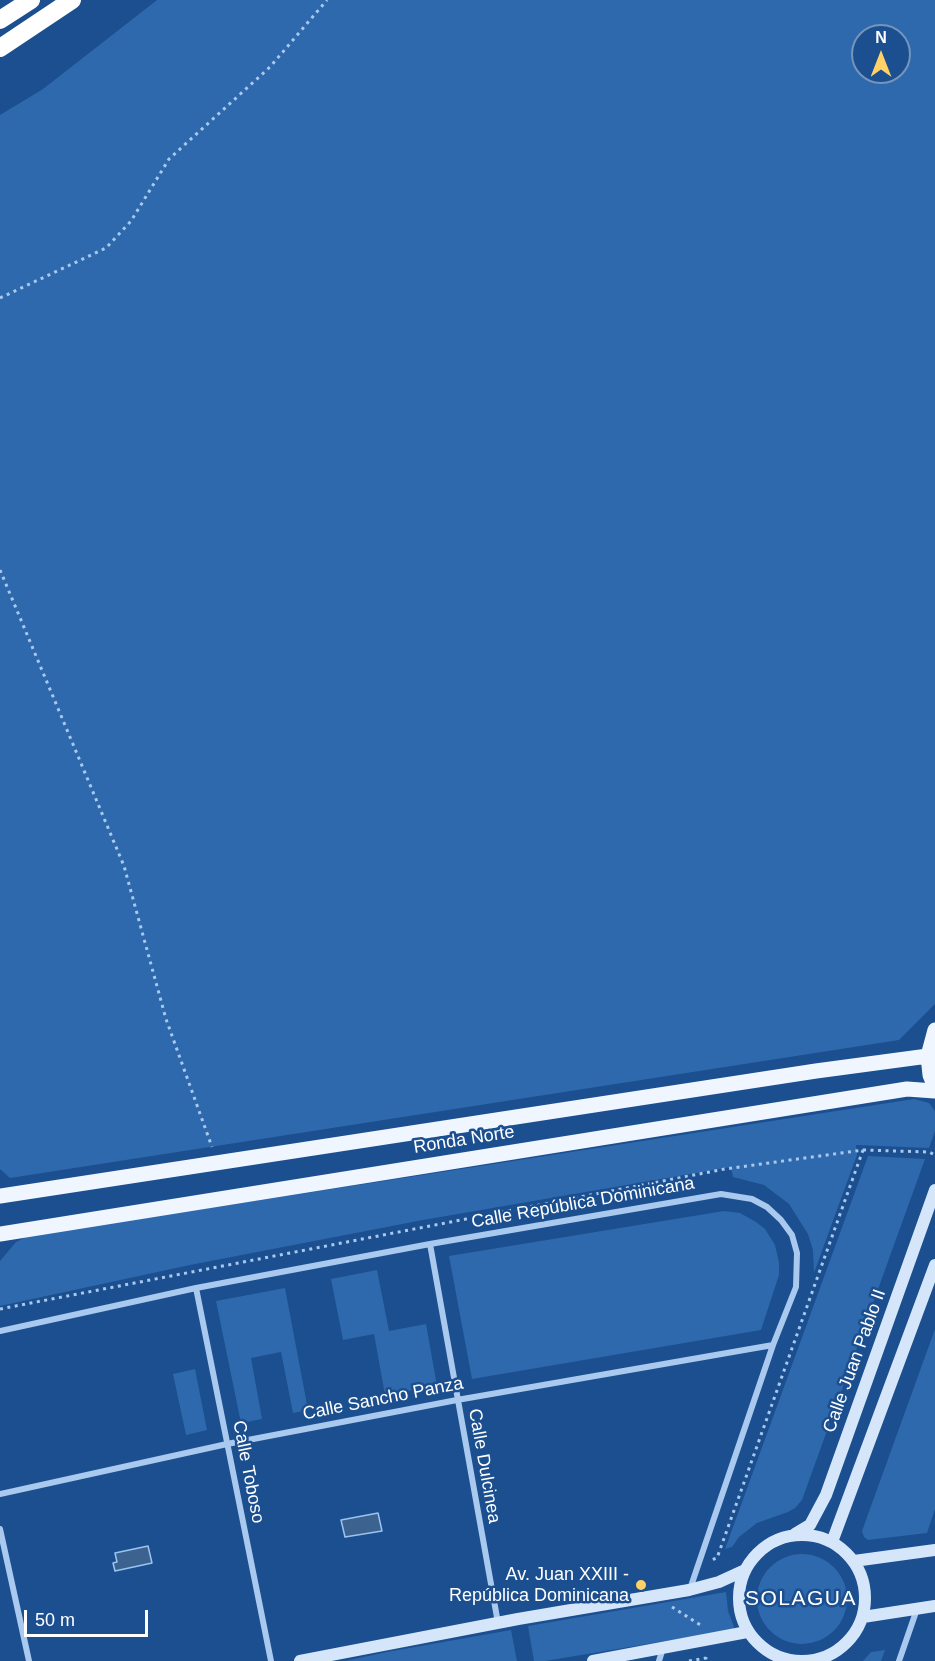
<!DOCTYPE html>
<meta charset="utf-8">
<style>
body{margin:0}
#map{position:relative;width:935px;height:1661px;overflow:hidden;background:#1b4f8f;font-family:Helvetica,sans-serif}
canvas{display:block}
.north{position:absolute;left:851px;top:24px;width:60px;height:60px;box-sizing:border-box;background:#1b4f8f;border:2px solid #7695bc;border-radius:50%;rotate:0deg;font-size:16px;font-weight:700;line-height:24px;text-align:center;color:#fff}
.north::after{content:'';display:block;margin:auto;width:21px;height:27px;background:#ffd166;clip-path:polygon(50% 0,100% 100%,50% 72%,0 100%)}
.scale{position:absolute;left:24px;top:1610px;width:124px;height:27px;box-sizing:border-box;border:3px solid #fff;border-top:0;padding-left:8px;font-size:18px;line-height:21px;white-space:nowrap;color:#fff;-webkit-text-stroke:4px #1b4f8f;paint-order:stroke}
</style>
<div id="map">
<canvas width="935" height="1661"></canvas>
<div class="north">N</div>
<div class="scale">50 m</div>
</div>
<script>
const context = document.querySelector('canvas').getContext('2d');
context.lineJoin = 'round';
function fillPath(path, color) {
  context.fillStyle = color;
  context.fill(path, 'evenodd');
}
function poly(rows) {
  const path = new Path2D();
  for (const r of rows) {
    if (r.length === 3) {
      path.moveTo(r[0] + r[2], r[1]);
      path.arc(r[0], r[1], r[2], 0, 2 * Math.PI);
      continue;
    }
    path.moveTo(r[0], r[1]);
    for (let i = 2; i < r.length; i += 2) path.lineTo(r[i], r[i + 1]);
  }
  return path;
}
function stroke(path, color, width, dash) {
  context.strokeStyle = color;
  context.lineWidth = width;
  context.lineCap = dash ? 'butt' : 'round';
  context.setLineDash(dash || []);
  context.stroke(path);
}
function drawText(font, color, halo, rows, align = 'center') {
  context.font = font + ' Helvetica,sans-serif';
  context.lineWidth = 5;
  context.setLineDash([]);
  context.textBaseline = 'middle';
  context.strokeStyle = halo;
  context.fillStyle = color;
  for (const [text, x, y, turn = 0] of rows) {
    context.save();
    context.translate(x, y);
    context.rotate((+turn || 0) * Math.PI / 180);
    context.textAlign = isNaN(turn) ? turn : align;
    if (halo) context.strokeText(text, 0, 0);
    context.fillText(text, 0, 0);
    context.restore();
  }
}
const green = poly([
 [157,0,935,0,935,1004,899,1040,10,1178,0,1169,0,115,43,89],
 [863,36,899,36,899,72,863,72],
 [914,1099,929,1103,935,1111,935,1131,929,1148,856,1145,857,1155,814,1273,813,1250,808,1234,789,1204,764,1185,733,1177,731,1167,423,1220,190,1265,0,1306,0,1261,16,1242,28,1236],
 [868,1156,925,1159,802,1500,795,1508,788,1512,757,1523,739,1537,732,1547,725,1549],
 [724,1211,740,1213,756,1222,765,1229,775,1245,779,1263,779,1275,761,1330,472,1379,449,1256],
 [377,1270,389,1331,426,1324,437,1386,385,1395,374,1334,343,1340,331,1279],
 [285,1288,308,1410,293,1413,281,1352,251,1358,262,1419,241,1423,216,1301],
 [935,1329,935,1509,927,1533,868,1540,864,1537,862,1531],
 [195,1369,207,1430,186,1435,173,1374],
 [802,1599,45],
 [726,1592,728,1611,734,1627,732,1630,545,1661,534,1661,528,1626],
 [511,1630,517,1661,345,1661,387,1652],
 [885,1650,881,1661,863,1661,871,1652]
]);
const water = poly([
 [378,1513,382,1531,345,1537,341,1520,378,1513],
 [148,1546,152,1563,115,1571,113,1563,117,1562,115,1553,148,1546]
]);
const path = poly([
 [0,298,106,248,131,221,169,159,270,67,327,0],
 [0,570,124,866,166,1019,212,1147],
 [863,1150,929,1152,935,1155],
 [0,1309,725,1169,863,1150,717,1558,711,1560],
 [672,1607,702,1626],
 [689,1661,706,1658,705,1653]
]);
const street = poly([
 [430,1244,498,1623],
 [196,1288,271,1661],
 [0,1331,196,1288,430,1244,721,1194,752,1199,767,1207,781,1220,792,1235,797,1253,796,1287,773,1345,690,1589],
 [0,1494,227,1444,457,1400,773,1345],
 [0,1529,29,1661],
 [659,1661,663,1648],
 [899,1661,917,1609]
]);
const secondary = poly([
 [795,1534,810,1525,826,1495,935,1190],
 [802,1598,63],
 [832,1542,935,1265],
 [854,1561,935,1550],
 [863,1617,935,1606],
 [300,1661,518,1619,689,1590,719,1582,743,1571],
 [593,1661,747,1632]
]);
const primary = poly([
 [935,1030,928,1056,930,1075,935,1087],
 [0,1196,816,1071,928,1056],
 [0,1234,907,1089,935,1091]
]);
const highway = poly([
 [0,20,31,0],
 [0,48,72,0]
]);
const markers = [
 [641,1585,6,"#ffd166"]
];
const streetNames = [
 ["Ronda Norte",464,1140,-9],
 ["Calle República Dominicana",583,1203,-10],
 ["Calle Juan Pablo II",855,1361,-70],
 ["Calle Sancho Panza",383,1399,-11],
 ["Calle Dulcinea",484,1466,80],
 ["Calle Toboso",248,1472,79]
];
const poiNames = [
 ["Av. Juan XXIII -",629,1575],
 ["República Dominicana",629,1596]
];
const quarterNames = [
 ["SOLAGUA",801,1599]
];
fillPath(green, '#2e69ad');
fillPath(water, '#3c6290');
stroke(water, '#9cc4f0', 1.5);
stroke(path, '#a9c9ee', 3, [3, 4.5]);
stroke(street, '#a9c9ee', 6);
stroke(secondary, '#d6e6fa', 12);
stroke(primary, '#f0f6ff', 15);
stroke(highway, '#fff', 18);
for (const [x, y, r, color] of markers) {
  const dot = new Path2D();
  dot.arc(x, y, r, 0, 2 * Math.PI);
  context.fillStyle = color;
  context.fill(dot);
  stroke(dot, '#1b4f8f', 2);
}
drawText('18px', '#fff', '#1b4f8f', streetNames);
drawText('18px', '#fff', '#1b4f8f', poiNames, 'right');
context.letterSpacing = '1.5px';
drawText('21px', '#fff', '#1b4f8f', quarterNames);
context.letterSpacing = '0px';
</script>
